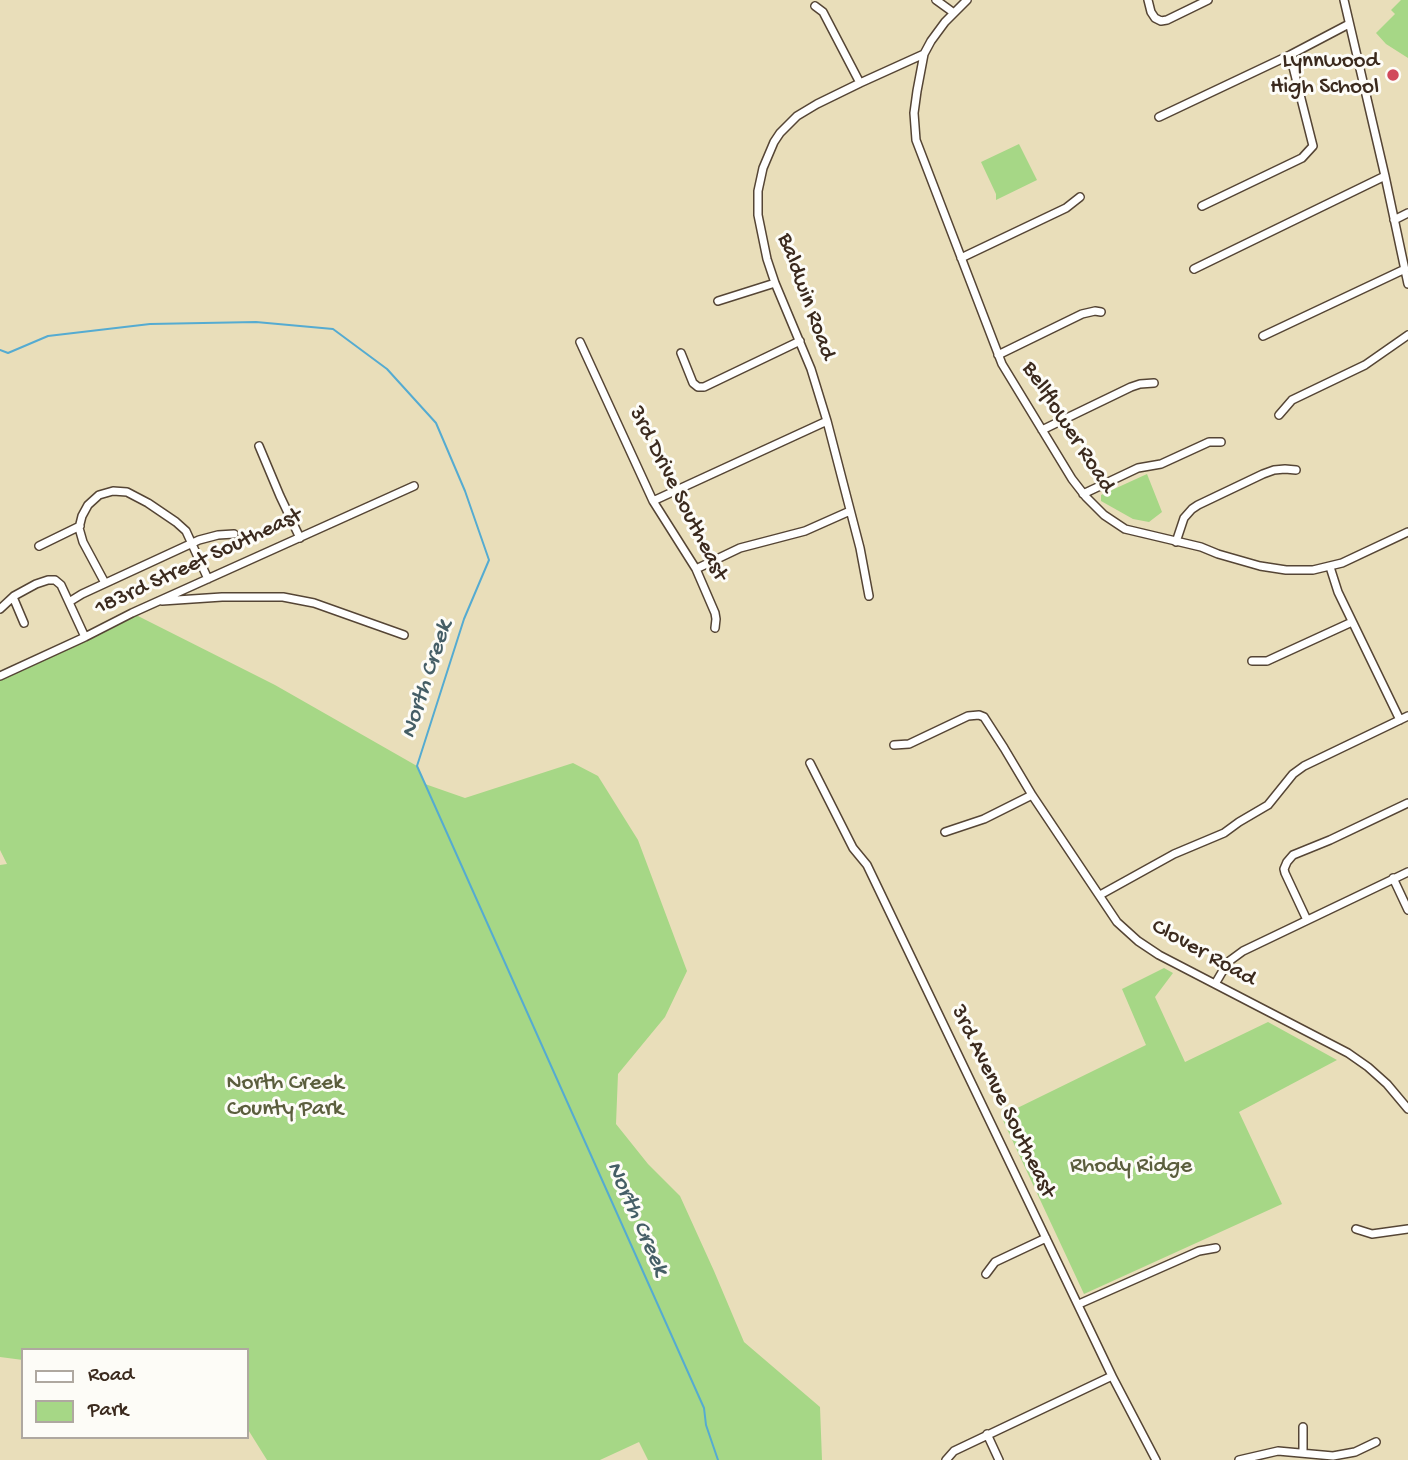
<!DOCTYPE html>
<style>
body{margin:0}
#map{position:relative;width:1408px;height:1460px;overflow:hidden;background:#e9deba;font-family:"Gochi Hand",sans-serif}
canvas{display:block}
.legend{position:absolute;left:21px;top:1348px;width:228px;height:91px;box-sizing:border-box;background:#fdfcf7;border:2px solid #afa8a0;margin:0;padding:9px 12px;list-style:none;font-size:21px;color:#3b2a1e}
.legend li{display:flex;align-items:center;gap:14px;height:35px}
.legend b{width:35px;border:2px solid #afa8a0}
</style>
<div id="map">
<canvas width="1408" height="1460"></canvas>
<ul class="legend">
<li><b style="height:9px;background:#fff"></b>Road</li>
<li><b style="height:19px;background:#a6d786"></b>Park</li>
</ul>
</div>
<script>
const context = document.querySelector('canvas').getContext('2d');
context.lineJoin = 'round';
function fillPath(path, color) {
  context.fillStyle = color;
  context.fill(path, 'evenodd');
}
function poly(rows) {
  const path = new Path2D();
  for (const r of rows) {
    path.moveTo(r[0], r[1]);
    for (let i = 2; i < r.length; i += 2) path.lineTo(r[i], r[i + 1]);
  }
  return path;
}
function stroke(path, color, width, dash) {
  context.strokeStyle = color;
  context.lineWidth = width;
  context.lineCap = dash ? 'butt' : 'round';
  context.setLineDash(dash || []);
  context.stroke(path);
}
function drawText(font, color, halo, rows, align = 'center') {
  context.font = font + ' "Gochi Hand",sans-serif';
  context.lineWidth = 6;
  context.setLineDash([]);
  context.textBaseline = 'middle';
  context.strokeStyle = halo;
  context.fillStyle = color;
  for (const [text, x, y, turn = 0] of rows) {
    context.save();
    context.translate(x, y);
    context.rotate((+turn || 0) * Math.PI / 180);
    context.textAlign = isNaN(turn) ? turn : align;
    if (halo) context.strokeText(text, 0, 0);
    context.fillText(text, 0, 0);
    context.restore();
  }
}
const green = poly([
 [1401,0,1408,0,1408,58,1386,44,1376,33,1395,14,1391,10],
 [1019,144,1037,180,996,200,996,194,981,162],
 [1147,474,1162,512,1149,522,1133,519,1101,501,1101,495],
 [132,613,275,685,417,766,425,784,465,798,573,763,598,776,638,840,687,971,665,1017,618,1074,616,1124,648,1164,680,1196,714,1271,744,1342,820,1407,822,1460,648,1460,639,1442,600,1460,267,1460,247,1428,247,1350,23,1350,23,1360,0,1357,0,865,7,864,0,850,0,675],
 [1164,968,1173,973,1155,997,1185,1062,1268,1022,1337,1060,1239,1112,1282,1204,1084,1294,1001,1116,1146,1045,1122,989]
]);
const stream = poly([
 [0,350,8,353,48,336,150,324,256,322,333,329,387,369,436,423,465,491,489,560,464,619,417,766,704,1408,706,1425,718,1460]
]);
const minor = poly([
 [936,0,954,13],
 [967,0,945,22,931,41,924,54,917,91,914,113,916,140,1002,364,1072,479,1086,497,1104,515,1125,529,1201,547,1218,554,1260,566,1286,570,1313,570,1342,563,1408,532],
 [1148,0,1151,12,1155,18,1161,21,1167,20,1208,0],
 [1344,0,1385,176,1408,284],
 [815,6,823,12,860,83],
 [1159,117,1290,55,1349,24],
 [1202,206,1302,158,1313,146,1290,55],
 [1394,220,1408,213],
 [961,258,1066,208,1080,197],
 [1194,269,1385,176],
 [718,301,775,283],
 [1263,336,1405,269],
 [580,342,653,501,696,569,715,613,716,619,715,628],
 [681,353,693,383,698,387,704,387,800,341],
 [998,355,1082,314,1095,311,1101,312],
 [1279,415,1292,400,1365,365,1408,335],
 [1042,430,1131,387,1140,384,1154,383],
 [259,446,280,496,300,538],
 [1083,494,1138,468,1161,464,1209,442,1221,442],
 [653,501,827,421],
 [1176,542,1184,518,1192,509,1198,505,1263,474,1274,470,1285,469,1296,470],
 [39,546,80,526],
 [1330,567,1338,592,1400,720],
 [696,569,740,548,805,531,850,511],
 [105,583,83,542,79,528,82,516,88,505,99,495,113,491,127,492,148,503,176,522,186,531,208,579],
 [869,596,860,548,827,421,811,369,775,283,767,259,758,215,758,191,763,168,774,142,780,133,797,116,817,104,860,83,924,54],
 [13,597,24,623],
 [162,601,222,597,283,597,314,603,404,635],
 [69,602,82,594,199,540,218,535,234,534],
 [0,609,14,596,36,584,48,580,55,580,61,585,85,637],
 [1252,661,1267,661,1352,622],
 [0,676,85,637,132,613,414,486],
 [894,745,909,744,968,716,979,715,984,717,1004,748,1032,795,1117,922,1138,941,1159,955,1348,1053,1368,1067,1387,1084,1408,1109],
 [810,763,853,848,867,865,1112,1376,1156,1460],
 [945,832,984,819,1032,795],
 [1393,878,1408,910],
 [1100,895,1174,854,1224,833,1239,822,1268,805,1293,774,1304,766,1408,716],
 [1307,920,1285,873,1284,869,1287,862,1293,855,1330,840,1408,803],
 [1215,984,1228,962,1243,951,1408,872],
 [1356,1229,1372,1234,1408,1229],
 [986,1274,995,1262,1046,1238],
 [1079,1304,1199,1251,1216,1248],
 [987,1434,999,1460],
 [1303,1453,1303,1427],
 [946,1460,954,1451,1112,1376],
 [1239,1460,1278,1451,1333,1456,1355,1452,1376,1442]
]);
const markers = [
 [1393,75,7,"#d1495b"]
];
const poiNames = [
 ["Lynnwood",1379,62],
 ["High School",1379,88]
];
const streetNames = [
 ["Baldwin Road",805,297,70],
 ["Bellflower Road",1067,428,57],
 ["3rd Drive Southeast",677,494,63],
 ["183rd Street Southeast",199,563,-25],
 ["Clover Road",1203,954,29],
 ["3rd Avenue Southeast",1002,1102,64]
];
const parkNames = [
 ["North Creek",285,1084],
 ["County Park",285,1110],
 ["Rhody Ridge",1131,1167]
];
const waterNames = [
 ["North Creek",428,680,-72],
 ["North Creek",636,1219,66]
];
fillPath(green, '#a6d786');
stroke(stream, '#55abd1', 2);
stroke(minor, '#554535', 10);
stroke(minor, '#fff', 7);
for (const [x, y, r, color] of markers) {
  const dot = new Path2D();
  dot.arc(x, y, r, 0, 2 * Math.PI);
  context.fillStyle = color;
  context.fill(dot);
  stroke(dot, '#fdfcf7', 2.5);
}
drawText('23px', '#3b2a1e', '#fdfcf7', poiNames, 'right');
drawText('23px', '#3b2a1e', '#fdfcf7', streetNames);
drawText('23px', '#5b5e3d', '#fdfcf7', parkNames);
drawText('italic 24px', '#455e66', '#fdfcf7', waterNames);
</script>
